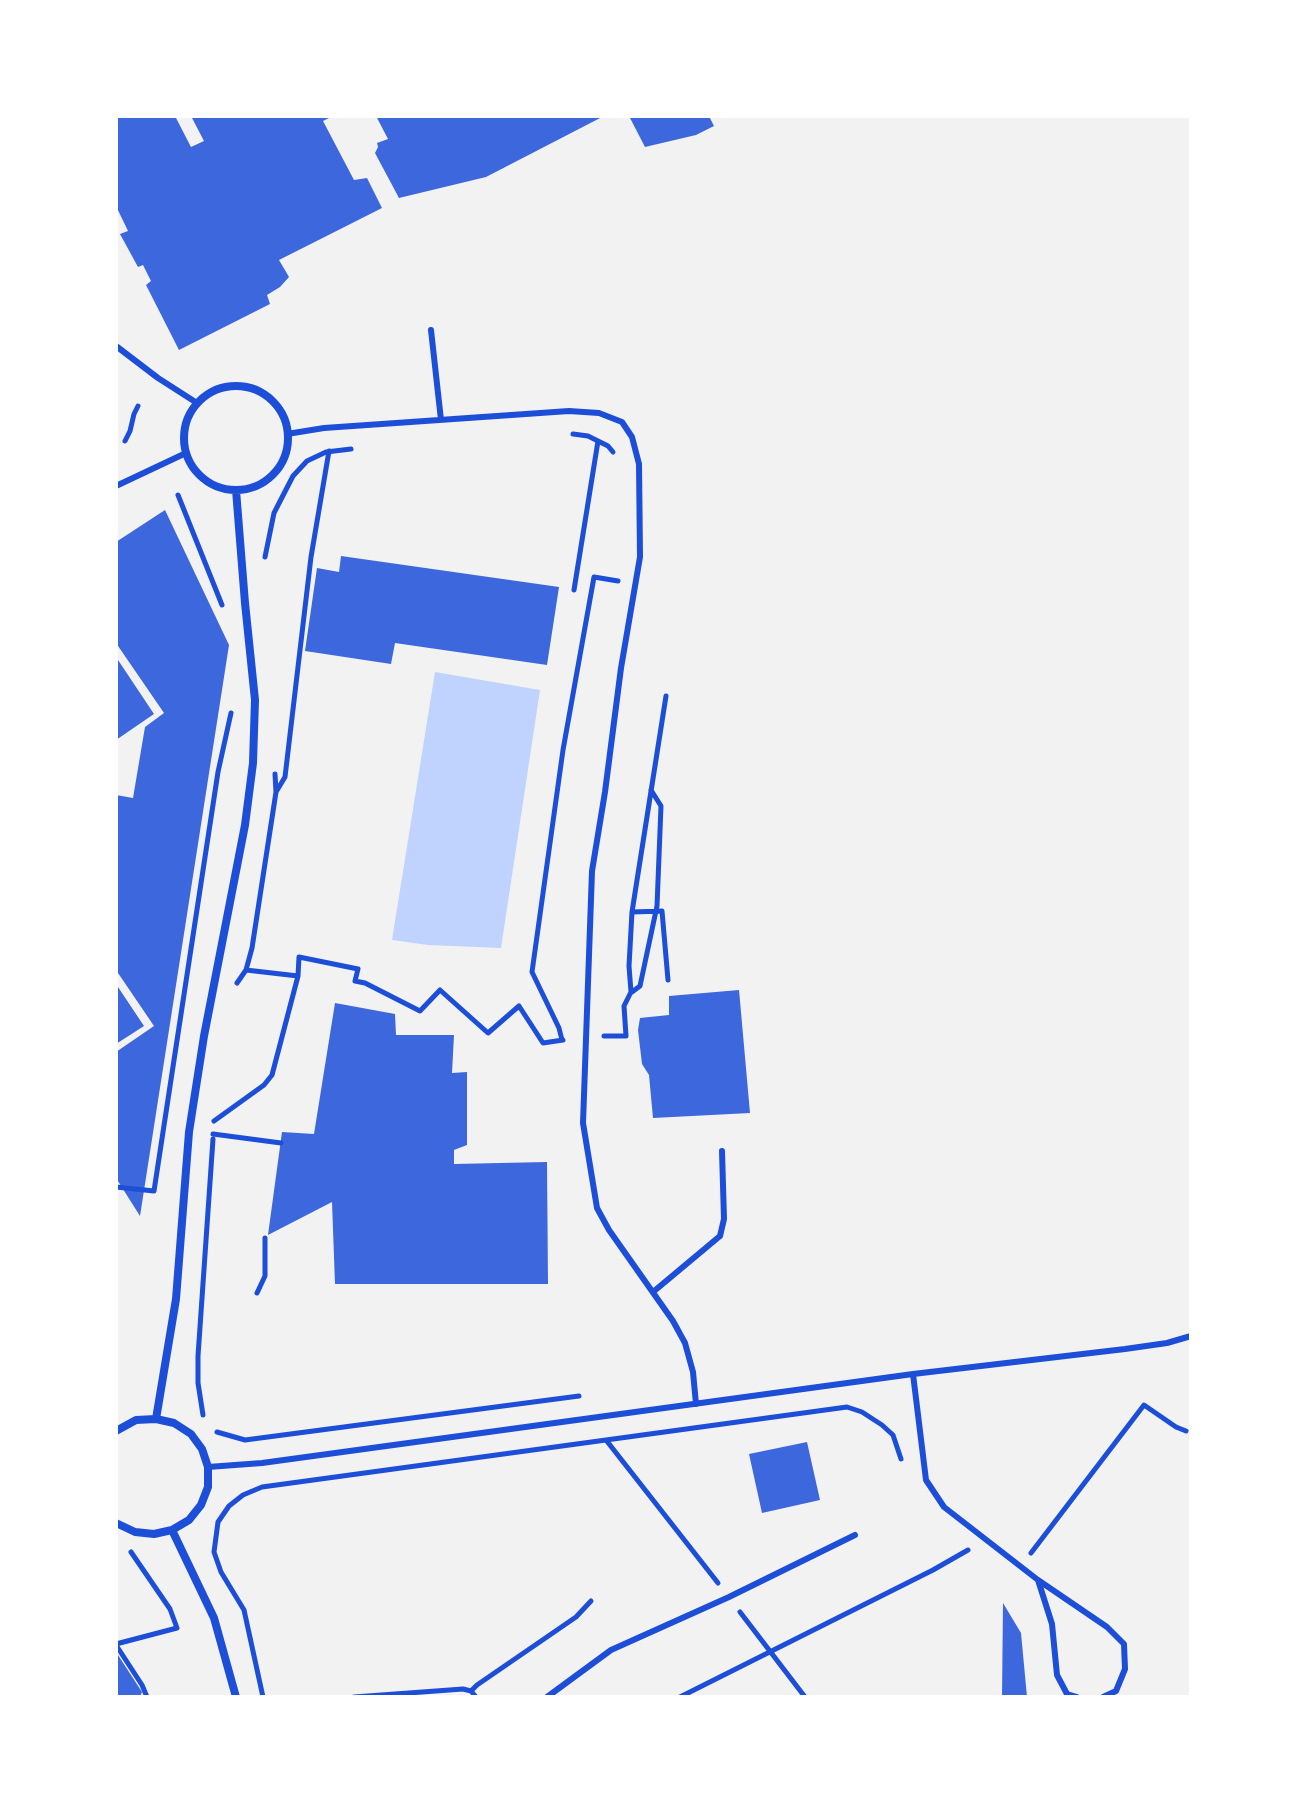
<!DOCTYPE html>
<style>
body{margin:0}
#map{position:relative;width:1307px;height:1813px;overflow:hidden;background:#f2f2f2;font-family:Merriweather,serif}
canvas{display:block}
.frame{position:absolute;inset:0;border:118px solid #fff;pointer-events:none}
</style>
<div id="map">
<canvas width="1307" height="1813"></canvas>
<div class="frame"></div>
</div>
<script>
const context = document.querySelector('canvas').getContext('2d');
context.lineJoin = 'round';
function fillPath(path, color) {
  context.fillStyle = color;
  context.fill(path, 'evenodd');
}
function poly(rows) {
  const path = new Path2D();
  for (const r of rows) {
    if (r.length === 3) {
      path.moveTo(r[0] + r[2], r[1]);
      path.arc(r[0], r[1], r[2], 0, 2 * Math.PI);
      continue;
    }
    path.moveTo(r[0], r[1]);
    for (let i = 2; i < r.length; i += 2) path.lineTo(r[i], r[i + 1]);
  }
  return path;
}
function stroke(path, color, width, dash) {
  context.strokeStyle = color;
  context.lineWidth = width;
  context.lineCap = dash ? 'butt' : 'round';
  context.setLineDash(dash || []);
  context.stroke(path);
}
const water = poly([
 [435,672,540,690,501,948,428,945,392,940]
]);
const building = poly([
 [116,116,175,116,191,147,204,141,191,116,333,116,323,121,354,180,367,178,382,208,279,260,289,277,280,287,267,295,270,304,179,350,146,285,151,281,143,265,138,267,120,234,128,231,116,206],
 [376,116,604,116,486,177,399,198,375,153,378,147,377,143,388,139],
 [629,116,709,116,714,126,696,135,645,147],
 [165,510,229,645,140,1216,116,1178,116,1052,154,1026,116,970,116,795,133,798,145,727,164,713,116,643,116,542],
 [341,556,559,587,547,665,395,643,391,664,305,651,317,568,339,572],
 [116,657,154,714,116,740],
 [116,984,144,1026,116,1044],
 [739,990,750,1113,653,1118,649,1075,642,1064,638,1030,640,1018,669,1015,669,996],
 [335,1003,395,1014,396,1035,454,1035,452,1073,467,1072,467,1145,454,1150,454,1164,547,1162,548,1284,335,1284,332,1202,268,1235,282,1132,314,1134],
 [807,1442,820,1500,762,1513,749,1454],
 [1003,1603,1021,1633,1027,1697,1002,1697],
 [116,1652,142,1692,140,1697,116,1697]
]);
const path = poly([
 [573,434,588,436,608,446,613,452],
 [125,441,130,431,134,414,138,406],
 [178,495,222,605],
 [265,557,274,513,293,476,307,461,326,452,351,449],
 [574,590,598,441],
 [276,792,285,777,311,557,329,451],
 [632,912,662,911,668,980],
 [246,970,298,976],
 [237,983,246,970,252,948,276,792,275,774],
 [632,992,640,986,657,906,661,806,651,790],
 [604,1036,626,1036,624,1006,631,992,629,966,632,912,666,696],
 [562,1040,559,1028,532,972,563,750,594,577,618,581],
 [214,1121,264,1085,272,1075,298,976,299,957,358,969,355,981,365,983,420,1011,440,990,488,1033,519,1006,543,1043,563,1040],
 [213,1134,281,1143],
 [116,1187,154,1191,218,772,231,713],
 [257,1293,265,1276,265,1238],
 [203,1415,198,1383,198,1356,213,1139],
 [217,1432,245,1440,579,1396],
 [606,1440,847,1407,862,1412,882,1425,893,1435,901,1459],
 [1031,1553,1144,1405,1176,1427,1186,1431],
 [740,1612,805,1697],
 [116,1644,177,1628,170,1609,131,1552],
 [116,1645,142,1685,147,1697],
 [471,1691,477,1685,576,1617,591,1601],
 [263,1697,244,1610,221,1572,214,1552,218,1522,229,1506,243,1495,262,1487,606,1440,718,1583],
 [354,1697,463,1689,471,1691,476,1697],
 [680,1697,933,1570,968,1550]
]);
const service = poly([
 [431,330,441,420],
 [116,346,158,378,197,403],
 [287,434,324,428,569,411,599,413,622,422,632,437,639,464,640,557,621,668,605,792,592,871,583,1123,597,1208,609,1230,673,1321,685,1343,693,1372,696,1404],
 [116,486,186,453],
 [653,1292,720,1236,724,1219,722,1151],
 [913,1374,926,1480,944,1507,1038,1580,1107,1627,1124,1644,1125,1669,1116,1691,1103,1697],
 [208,1467,262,1463,913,1374,1125,1349,1167,1343,1191,1336],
 [1038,1580,1052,1624,1057,1675,1067,1694,1077,1697],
 [547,1697,611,1650,729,1597,855,1535]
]);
const minor = poly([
 [236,438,52],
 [156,1419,176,1299,189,1132,204,1036,245,825,253,763,255,700,245,603,236,490],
 [116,1431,136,1420,156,1419,174,1423,191,1434,202,1449,208,1467,208,1487,201,1505,189,1520,172,1530,154,1534,135,1532,116,1523],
 [172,1530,214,1618,236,1697]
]);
fillPath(water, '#bfd3fe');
fillPath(building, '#3d67dc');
stroke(path, '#1d4ed8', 5);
stroke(service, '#1d4ed8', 6);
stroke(minor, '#1d4ed8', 8);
</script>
